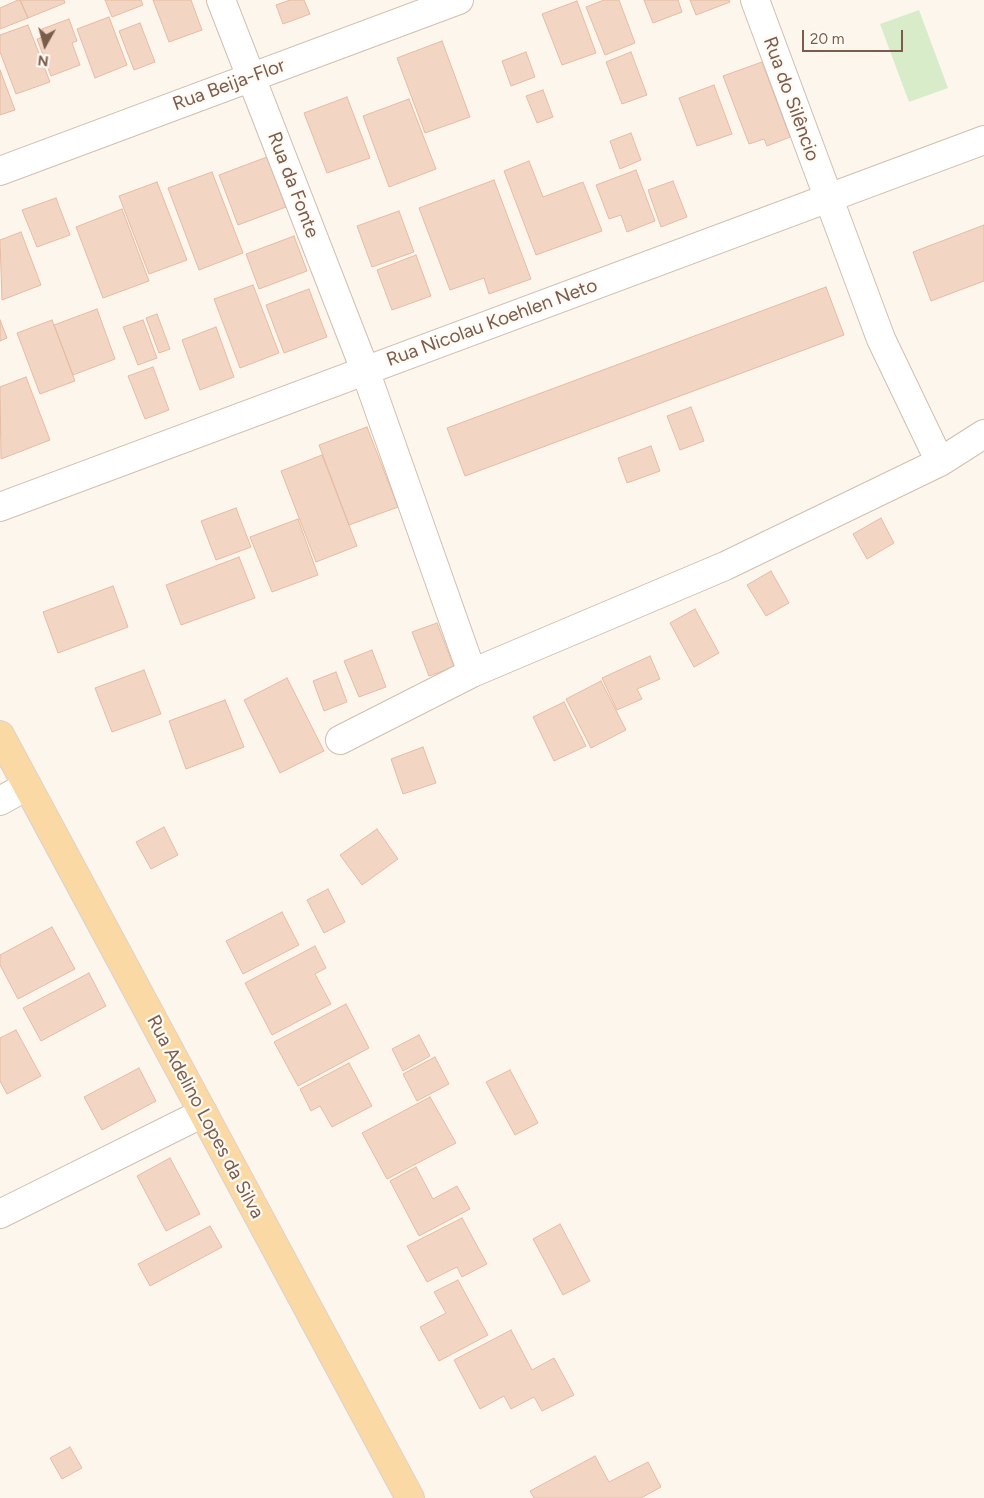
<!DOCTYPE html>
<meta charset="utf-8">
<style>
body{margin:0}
#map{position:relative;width:984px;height:1498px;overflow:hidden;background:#fdf6ec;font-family:Figtree,sans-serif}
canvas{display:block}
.north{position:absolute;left:20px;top:20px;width:50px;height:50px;-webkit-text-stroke:4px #fffaf3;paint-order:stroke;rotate:187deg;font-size:14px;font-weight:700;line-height:20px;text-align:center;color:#7a5c4d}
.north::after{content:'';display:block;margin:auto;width:18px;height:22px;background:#7a5c4d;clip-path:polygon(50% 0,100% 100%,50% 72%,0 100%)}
.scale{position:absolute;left:802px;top:30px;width:101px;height:22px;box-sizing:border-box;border:2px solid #7a5c4d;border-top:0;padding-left:6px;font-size:15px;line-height:18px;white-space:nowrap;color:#7a5c4d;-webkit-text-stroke:4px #fffaf3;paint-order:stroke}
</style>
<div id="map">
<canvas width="984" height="1498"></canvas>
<div class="north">N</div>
<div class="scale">20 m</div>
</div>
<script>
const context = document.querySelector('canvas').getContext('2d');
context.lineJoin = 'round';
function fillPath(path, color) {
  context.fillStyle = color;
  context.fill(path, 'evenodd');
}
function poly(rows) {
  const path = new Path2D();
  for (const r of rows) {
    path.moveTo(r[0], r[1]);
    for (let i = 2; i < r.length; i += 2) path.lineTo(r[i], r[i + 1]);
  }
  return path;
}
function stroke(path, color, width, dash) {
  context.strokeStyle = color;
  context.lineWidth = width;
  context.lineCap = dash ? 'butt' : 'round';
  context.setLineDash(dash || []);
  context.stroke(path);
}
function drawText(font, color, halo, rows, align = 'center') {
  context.font = font + ' Figtree,sans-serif';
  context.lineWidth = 4.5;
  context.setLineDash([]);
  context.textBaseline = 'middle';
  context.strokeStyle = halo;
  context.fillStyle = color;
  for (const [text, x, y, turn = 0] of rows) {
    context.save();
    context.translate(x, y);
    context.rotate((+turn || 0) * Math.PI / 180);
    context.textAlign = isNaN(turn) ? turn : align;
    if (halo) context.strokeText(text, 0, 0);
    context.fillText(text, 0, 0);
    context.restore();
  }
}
const green = poly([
 [919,10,948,88,909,102,880,24]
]);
const building = poly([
 [18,0,20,0,28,18,0,29,0,8,18,0],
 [20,0,64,0,65,3,28,18,20,0],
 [105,0,141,0,143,5,112,17,105,0],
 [153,0,191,0,202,30,169,42,153,0],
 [290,0,304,0,310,14,283,24,276,5,290,0],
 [604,0,619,0,635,43,605,55,586,7,604,0],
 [644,0,678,0,682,12,653,23,644,0],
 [690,0,729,0,730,2,696,15,690,0],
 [577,1,596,53,562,65,542,14,577,1],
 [109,17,127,65,95,78,77,29,109,17],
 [69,19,77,41,72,43,80,65,51,76,37,39,45,36,42,29,69,19],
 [140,23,155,62,134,70,119,31,140,23],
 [28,25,50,82,16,94,0,52,0,35,28,25],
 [442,41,470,117,425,133,397,58,442,41],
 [526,52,535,77,511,86,502,61,526,52],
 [631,52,647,95,622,104,606,62,631,52],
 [762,62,790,137,767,146,764,139,749,144,723,76,762,62],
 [0,70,15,110,0,115,0,70],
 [714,85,732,134,697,146,679,98,714,85],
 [543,90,553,117,537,123,526,96,543,90],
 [347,97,370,158,327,173,304,113,347,97],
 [409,99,436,169,389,187,363,116,409,99],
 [631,133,641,160,620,169,610,141,631,133],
 [267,157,286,207,238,225,219,175,267,157],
 [529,161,543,197,583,182,602,231,536,255,504,171,529,161],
 [636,170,655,221,627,232,621,215,609,219,596,185,636,170],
 [212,172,243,253,199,270,168,188,212,172],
 [494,180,531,279,489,294,484,278,450,290,419,208,494,180],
 [673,181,687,217,661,227,648,190,673,181],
 [157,182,187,260,149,274,119,196,157,182],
 [56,198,70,235,37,247,22,210,56,198],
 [122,209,149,281,103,298,76,227,122,209],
 [399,211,414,252,372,267,357,226,399,211],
 [984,225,984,281,931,301,913,252,984,225],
 [21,232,41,285,2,300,0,240,21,232],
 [294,236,307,271,259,289,246,254,294,236],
 [416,255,431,296,392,310,377,270,416,255],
 [253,285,279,353,240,368,214,299,253,285],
 [826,287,844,335,465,476,447,428,826,287],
 [309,289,327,337,284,353,266,305,309,289],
 [97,309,115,359,73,375,54,325,97,309],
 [157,314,170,349,159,353,146,318,157,314],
 [0,320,7,338,0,341,0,320],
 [52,320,75,381,40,394,17,333,52,320],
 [143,320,157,358,138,365,123,327,143,320],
 [216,327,234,377,200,390,182,340,216,327],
 [153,367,169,410,145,419,128,376,153,367],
 [26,377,50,440,1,459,0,387,26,377],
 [691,407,704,441,680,450,667,416,691,407],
 [367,427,398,507,349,525,319,445,367,427],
 [651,446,660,471,627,483,618,458,651,446],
 [322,455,357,546,316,562,281,471,322,455],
 [236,508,251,547,216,560,201,521,236,508],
 [881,518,894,543,867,559,853,534,881,518],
 [298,519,318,575,272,592,250,537,298,519],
 [239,557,255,598,181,625,166,585,239,557],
 [771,571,789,603,766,616,747,585,771,571],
 [113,586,128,627,58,653,43,612,113,586],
 [695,609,719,653,694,667,670,623,695,609],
 [437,623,454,667,429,676,412,632,437,623],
 [372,650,386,687,359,697,344,661,372,650],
 [650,656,660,679,637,689,642,699,617,710,602,678,650,656],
 [144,670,161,714,112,732,95,688,144,670],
 [336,672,347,702,324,711,313,681,336,672],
 [287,678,324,751,280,773,244,700,287,678],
 [601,681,626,730,591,748,566,699,601,681],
 [225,700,244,747,186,769,169,721,225,700],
 [564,702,586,746,554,761,533,717,564,702],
 [423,747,436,783,403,794,391,759,423,747],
 [164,827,178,855,151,869,136,842,164,827],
 [377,829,398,859,362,885,340,855,377,829],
 [328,889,345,922,324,933,307,900,328,889],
 [282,912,299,945,243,974,226,941,282,912],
 [52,927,75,969,18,999,0,965,0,955,52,927],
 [315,946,326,968,315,974,331,1004,272,1035,245,983,315,946],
 [89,973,106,1006,41,1041,23,1008,89,973],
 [346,1004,369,1048,298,1086,274,1042,346,1004],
 [16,1030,41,1076,7,1094,0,1081,0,1038,16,1030],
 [419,1035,430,1056,403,1071,392,1049,419,1035],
 [435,1057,449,1084,417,1101,403,1074,435,1057],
 [349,1063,372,1106,332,1127,320,1106,311,1111,300,1089,349,1063],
 [139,1068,156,1101,102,1130,84,1097,139,1068],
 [510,1070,538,1123,515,1135,486,1082,510,1070],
 [430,1097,456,1143,387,1179,362,1133,430,1097],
 [170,1158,200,1214,166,1231,137,1176,170,1158],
 [416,1167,433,1199,457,1186,470,1209,419,1236,390,1181,416,1167],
 [462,1218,487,1264,462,1277,457,1267,427,1282,407,1246,462,1218],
 [560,1224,590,1281,563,1295,533,1239,560,1224],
 [210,1226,222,1247,150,1286,138,1264,210,1226],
 [458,1280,488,1335,439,1361,420,1327,446,1313,434,1292,458,1280],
 [511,1330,532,1370,554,1358,574,1395,542,1411,534,1397,511,1409,504,1396,480,1409,454,1360,511,1330],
 [70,1447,82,1468,62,1479,50,1458,70,1447],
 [595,1456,609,1482,648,1462,661,1487,641,1498,534,1498,530,1491,595,1456]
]);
const minor = poly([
 [221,0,365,370,472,673],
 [755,0,881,339,940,462],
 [0,171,459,0],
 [0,507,984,140],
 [340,740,472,673,725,566,940,462,984,434],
 [0,801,27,786],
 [0,1214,203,1113]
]);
const major = poly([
 [0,735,410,1498]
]);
const streetNames = [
 ["Rua Beija-Flor",229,85,-20],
 ["Rua do Silêncio",791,99,70],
 ["Rua da Fonte",293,185,69],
 ["Rua Nicolau Koehlen Neto",492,323,-20],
 ["Rua Adelino Lopes da Silva",205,1117,62]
];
fillPath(green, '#d8ecc9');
fillPath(building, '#f3d5c3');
stroke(building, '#e6bba3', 1);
stroke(minor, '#d1beb0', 30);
stroke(major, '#dad1cd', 30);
stroke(minor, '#fff', 28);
stroke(major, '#fbd9a5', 28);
drawText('19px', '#7a5c4d', '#fffaf3', streetNames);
</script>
